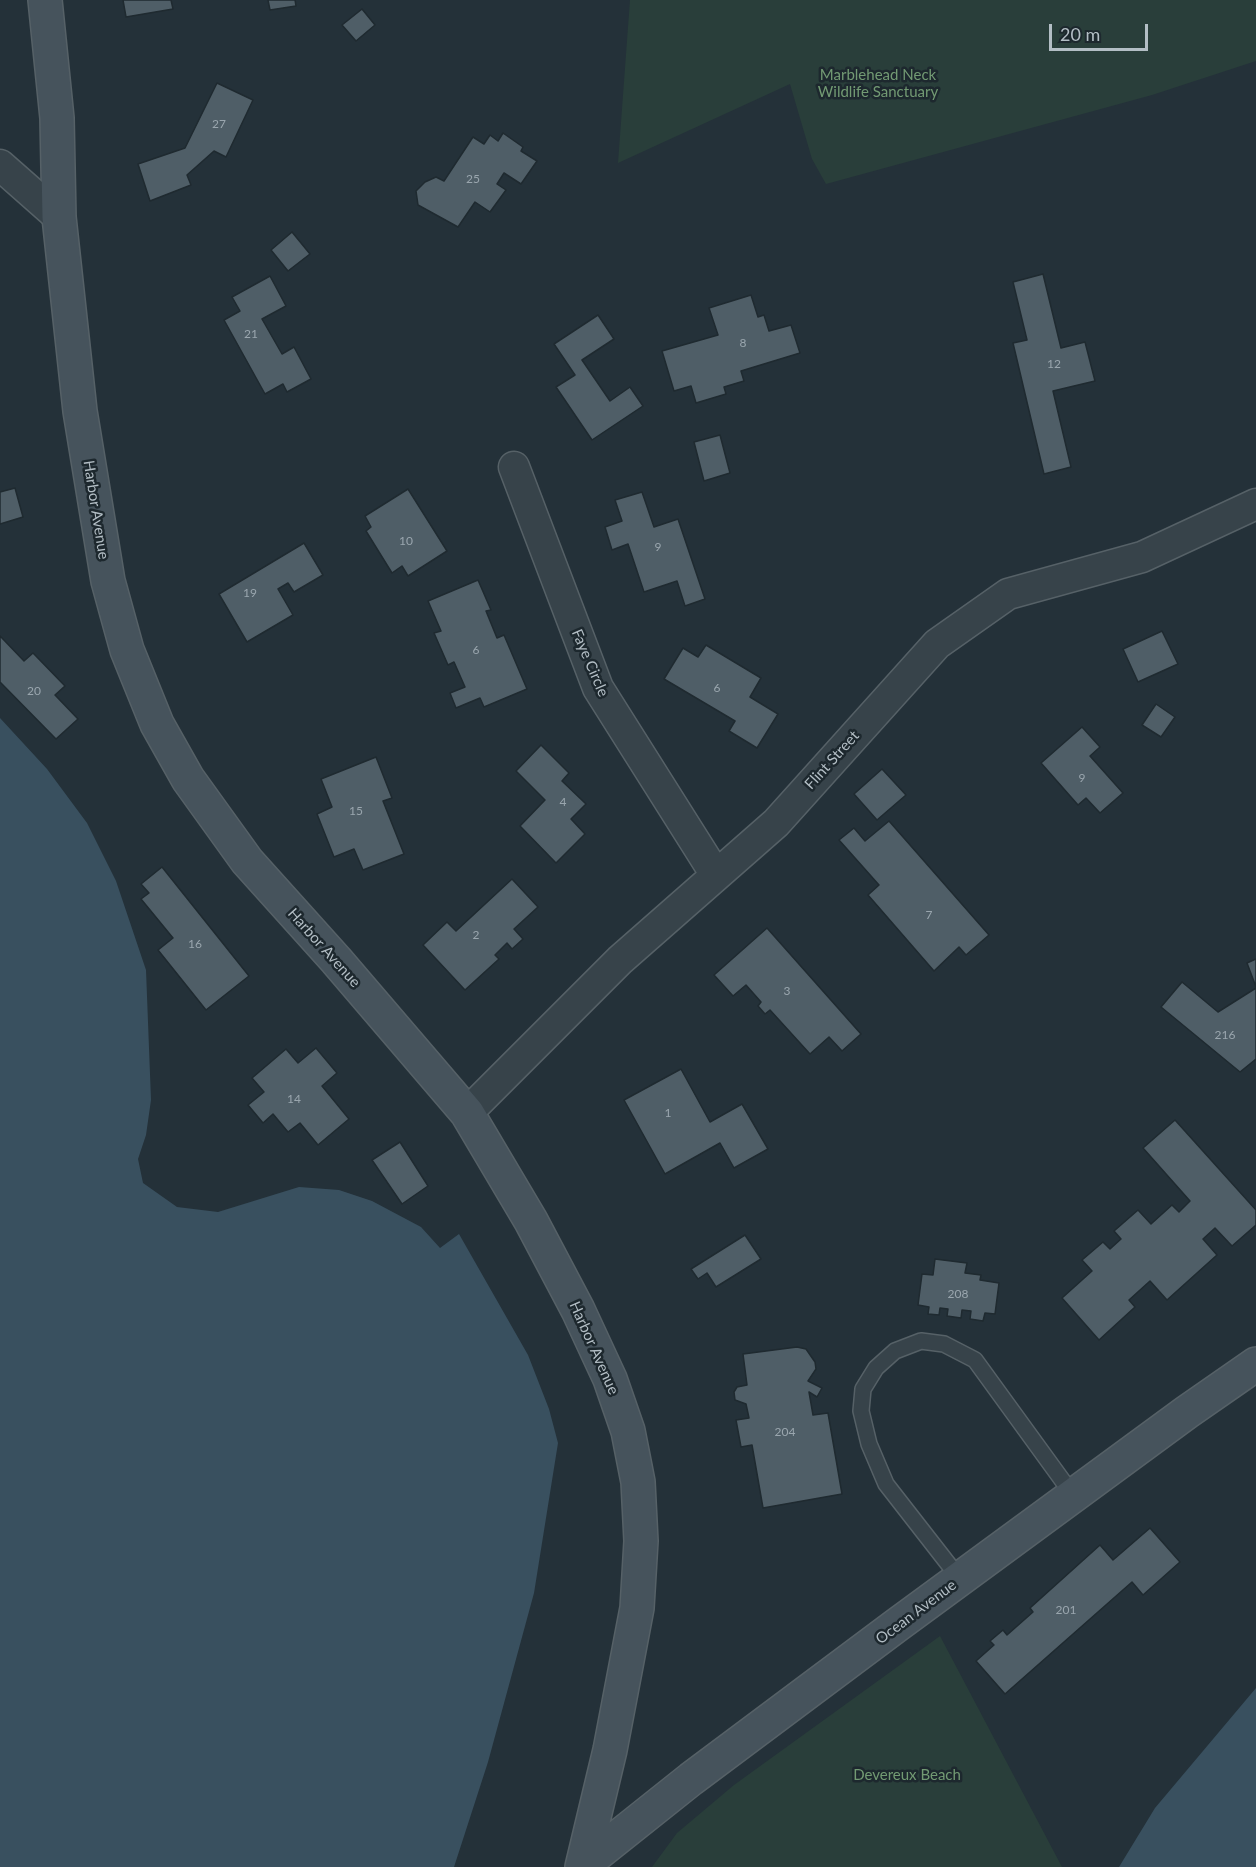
<!DOCTYPE html>
<style>
body{margin:0}
#map{position:relative;width:1256px;height:1867px;overflow:hidden;background:#243139;font-family:Lato,sans-serif}
canvas{display:block}
.scale{position:absolute;left:1049px;top:24px;width:99px;height:27px;box-sizing:border-box;border:3px solid #b3bec5;border-top:0;padding-left:8px;font-size:18px;line-height:21px;white-space:nowrap;color:#b3bec5;-webkit-text-stroke:4px #1d282e;paint-order:stroke}
</style>
<div id="map">
<canvas width="1256" height="1867"></canvas>
<div class="scale">20 m</div>
</div>
<script>
const context = document.querySelector('canvas').getContext('2d');
context.lineJoin = 'round';
function fillPath(path, color) {
  context.fillStyle = color;
  context.fill(path, 'evenodd');
}
function poly(rows) {
  const path = new Path2D();
  for (const r of rows) {
    path.moveTo(r[0], r[1]);
    for (let i = 2; i < r.length; i += 2) path.lineTo(r[i], r[i + 1]);
  }
  return path;
}
function stroke(path, color, width, dash) {
  context.strokeStyle = color;
  context.lineWidth = width;
  context.lineCap = dash ? 'butt' : 'round';
  context.setLineDash(dash || []);
  context.stroke(path);
}
function drawText(font, color, halo, rows, align = 'center') {
  context.font = font + ' Lato,sans-serif';
  context.lineWidth = 5;
  context.setLineDash([]);
  context.textBaseline = 'middle';
  context.strokeStyle = halo;
  context.fillStyle = color;
  for (const [text, x, y, turn = 0] of rows) {
    context.save();
    context.translate(x, y);
    context.rotate((+turn || 0) * Math.PI / 180);
    context.textAlign = isNaN(turn) ? turn : align;
    if (halo) context.strokeText(text, 0, 0);
    context.fillText(text, 0, 0);
    context.restore();
  }
}
const green = poly([
 [630,0,1256,0,1256,61,1152,95,826,184,812,159,790,84,618,163],
 [940,1636,1062,1867,652,1867,677,1833,734,1785]
]);
const water = poly([
 [0,718,47,769,87,823,116,881,146,970,151,1100,146,1135,138,1159,143,1183,177,1207,218,1212,299,1187,339,1190,372,1201,421,1227,440,1248,459,1234,528,1355,549,1409,558,1443,534,1593,488,1762,454,1867,0,1867],
 [1256,1688,1256,1867,1119,1867,1155,1808]
]);
const building = poly([
 [123,0,171,0,173,9,126,17,123,0],
 [268,0,295,0,296,6,270,10,268,0],
 [362,9,375,25,356,41,342,25,362,9],
 [217,83,253,100,226,157,214,151,187,175,191,185,150,201,138,164,185,148,217,83],
 [503,133,523,147,521,151,537,161,521,184,504,173,497,184,506,190,490,212,475,202,458,227,418,205,416,191,425,182,436,177,444,181,473,137,484,144,490,135,498,141,503,133],
 [292,232,310,254,288,271,271,250,292,232],
 [1043,274,1061,348,1085,342,1095,381,1053,391,1071,467,1044,474,1013,343,1027,340,1013,282,1043,274],
 [270,276,286,306,262,319,282,354,294,347,311,379,287,392,283,384,265,394,224,320,240,311,232,297,270,276],
 [751,295,758,317,764,315,769,331,791,325,800,353,741,371,744,381,724,387,726,394,696,403,691,386,674,391,662,351,718,335,709,308,751,295],
 [598,315,614,339,582,360,610,401,630,387,643,406,592,440,556,387,575,375,554,344,598,315],
 [720,435,730,473,704,481,694,442,720,435],
 [15,488,23,517,0,524,0,492,15,488],
 [408,489,447,551,408,576,402,566,392,573,366,531,371,527,365,516,408,489],
 [642,492,654,527,678,519,705,599,685,606,677,581,644,592,628,544,612,550,605,527,622,521,615,500,642,492],
 [304,543,323,575,294,592,288,583,278,589,293,615,247,642,219,594,304,543],
 [478,580,491,610,486,611,497,638,504,635,527,689,484,707,480,698,456,708,450,693,465,687,454,662,448,665,434,633,441,631,428,601,478,580],
 [1162,631,1178,664,1138,682,1123,649,1162,631],
 [0,636,24,661,33,653,65,686,55,695,78,719,56,739,0,682,0,636],
 [706,645,761,678,750,697,778,714,757,748,729,731,735,721,664,679,683,648,698,657,706,645],
 [1156,704,1175,717,1161,737,1142,725,1156,704],
 [1082,727,1100,747,1090,756,1123,793,1100,813,1086,798,1078,805,1041,763,1082,727],
 [541,745,569,773,562,781,586,804,571,819,585,834,556,863,520,826,545,800,516,771,541,745],
 [376,757,392,798,383,801,404,854,363,870,354,849,334,857,317,814,332,807,321,779,376,757],
 [882,769,906,795,877,820,854,794,882,769],
 [889,821,989,935,966,955,959,947,934,971,868,895,879,885,839,840,854,828,865,841,889,821],
 [162,867,249,976,206,1010,158,950,173,938,141,899,149,893,141,884,162,867],
 [512,879,538,907,514,929,523,939,512,949,507,943,495,955,499,959,465,990,423,945,447,922,456,931,512,879],
 [767,928,861,1034,842,1051,829,1037,810,1054,770,1010,765,1014,758,1006,761,1002,746,985,733,996,714,975,767,928],
 [1256,959,1256,987,1247,963,1256,959],
 [1182,982,1218,1012,1256,988,1256,1059,1240,1072,1161,1007,1182,982],
 [316,1048,337,1073,322,1086,349,1119,318,1145,300,1123,288,1132,273,1114,263,1123,248,1105,264,1092,252,1078,286,1049,298,1063,316,1048],
 [681,1069,710,1122,742,1104,768,1149,734,1168,720,1143,665,1174,624,1100,681,1069],
 [1175,1120,1256,1210,1256,1225,1232,1246,1215,1228,1203,1239,1217,1255,1167,1300,1150,1281,1129,1300,1135,1307,1099,1340,1062,1298,1092,1271,1082,1260,1103,1242,1110,1249,1121,1239,1114,1231,1138,1210,1151,1224,1172,1205,1179,1212,1190,1201,1143,1148,1175,1120],
 [400,1142,428,1186,402,1204,372,1160,400,1142],
 [745,1235,761,1259,716,1287,707,1273,698,1279,691,1269,745,1235],
 [935,1259,967,1263,965,1273,981,1275,980,1280,999,1283,995,1314,985,1313,983,1321,970,1319,971,1311,962,1310,961,1318,947,1316,948,1309,940,1308,939,1315,928,1314,929,1307,918,1305,922,1274,933,1275,935,1259],
 [797,1347,806,1349,815,1362,816,1369,808,1381,822,1388,817,1397,809,1392,813,1415,828,1413,842,1494,763,1508,752,1445,741,1447,736,1420,749,1418,746,1404,735,1400,734,1392,737,1387,747,1385,743,1354,797,1347],
 [1150,1528,1180,1562,1143,1595,1132,1582,1005,1694,976,1661,994,1645,990,1641,1003,1630,1007,1635,1033,1612,1030,1608,1100,1545,1113,1560,1150,1528]
]);
const service = poly([
 [960,1579,886,1484,869,1444,861,1411,863,1389,876,1368,895,1351,921,1341,944,1344,975,1360,1073,1495]
]);
const minor = poly([
 [0,165,59,217],
 [514,467,598,688,716,875],
 [467,1113,620,960,776,823,937,644,1008,594,1142,557,1256,504]
]);
const secondary = poly([
 [45,0,57,118,59,217,80,411,108,581,127,650,157,724,188,779,247,861,336,960,467,1113,531,1221,578,1310,610,1379,628,1431,638,1482,641,1541,637,1608,610,1750,582,1867],
 [583,1865,691,1779,897,1625,1187,1412,1256,1364]
]);
const numberNames = [
 ["27",219,124],
 ["25",473,179],
 ["21",251,334],
 ["8",743,343],
 ["12",1054,364],
 ["10",406,541],
 ["9",658,547],
 ["19",250,593],
 ["6",476,650],
 ["6",717,688],
 ["20",34,691],
 ["9",1082,778],
 ["4",563,802],
 ["15",356,811],
 ["7",929,915],
 ["2",476,935],
 ["16",195,944],
 ["3",787,991],
 ["216",1225,1035],
 ["14",294,1099],
 ["1",668,1113],
 ["208",958,1294],
 ["204",785,1432],
 ["201",1066,1610]
];
const parkNames = [
 ["Marblehead Neck",878,75],
 ["Wildlife Sanctuary",878,92],
 ["Devereux Beach",907,1775]
];
const streetNames = [
 ["Harbor Avenue",96,510,81],
 ["Faye Circle",590,663,67],
 ["Flint Street",832,760,-48],
 ["Harbor Avenue",324,948,48],
 ["Harbor Avenue",594,1348,66],
 ["Ocean Avenue",916,1612,-37]
];
fillPath(green, '#293e3a');
fillPath(water, '#39505f');
fillPath(building, '#4f5e67');
stroke(building, '#1f2a30', 1.5);
stroke(service, '#566167', 18);
stroke(minor, '#566167', 33);
stroke(secondary, '#566167', 36);
stroke(service, '#37434a', 15);
stroke(minor, '#37434a', 30);
stroke(secondary, '#46535c', 33);
drawText('12px', '#9aa6ae', null, numberNames);
drawText('15px', '#729a73', '#1d282e', parkNames);
drawText('15px', '#b3bec5', '#1d282e', streetNames);
</script>
